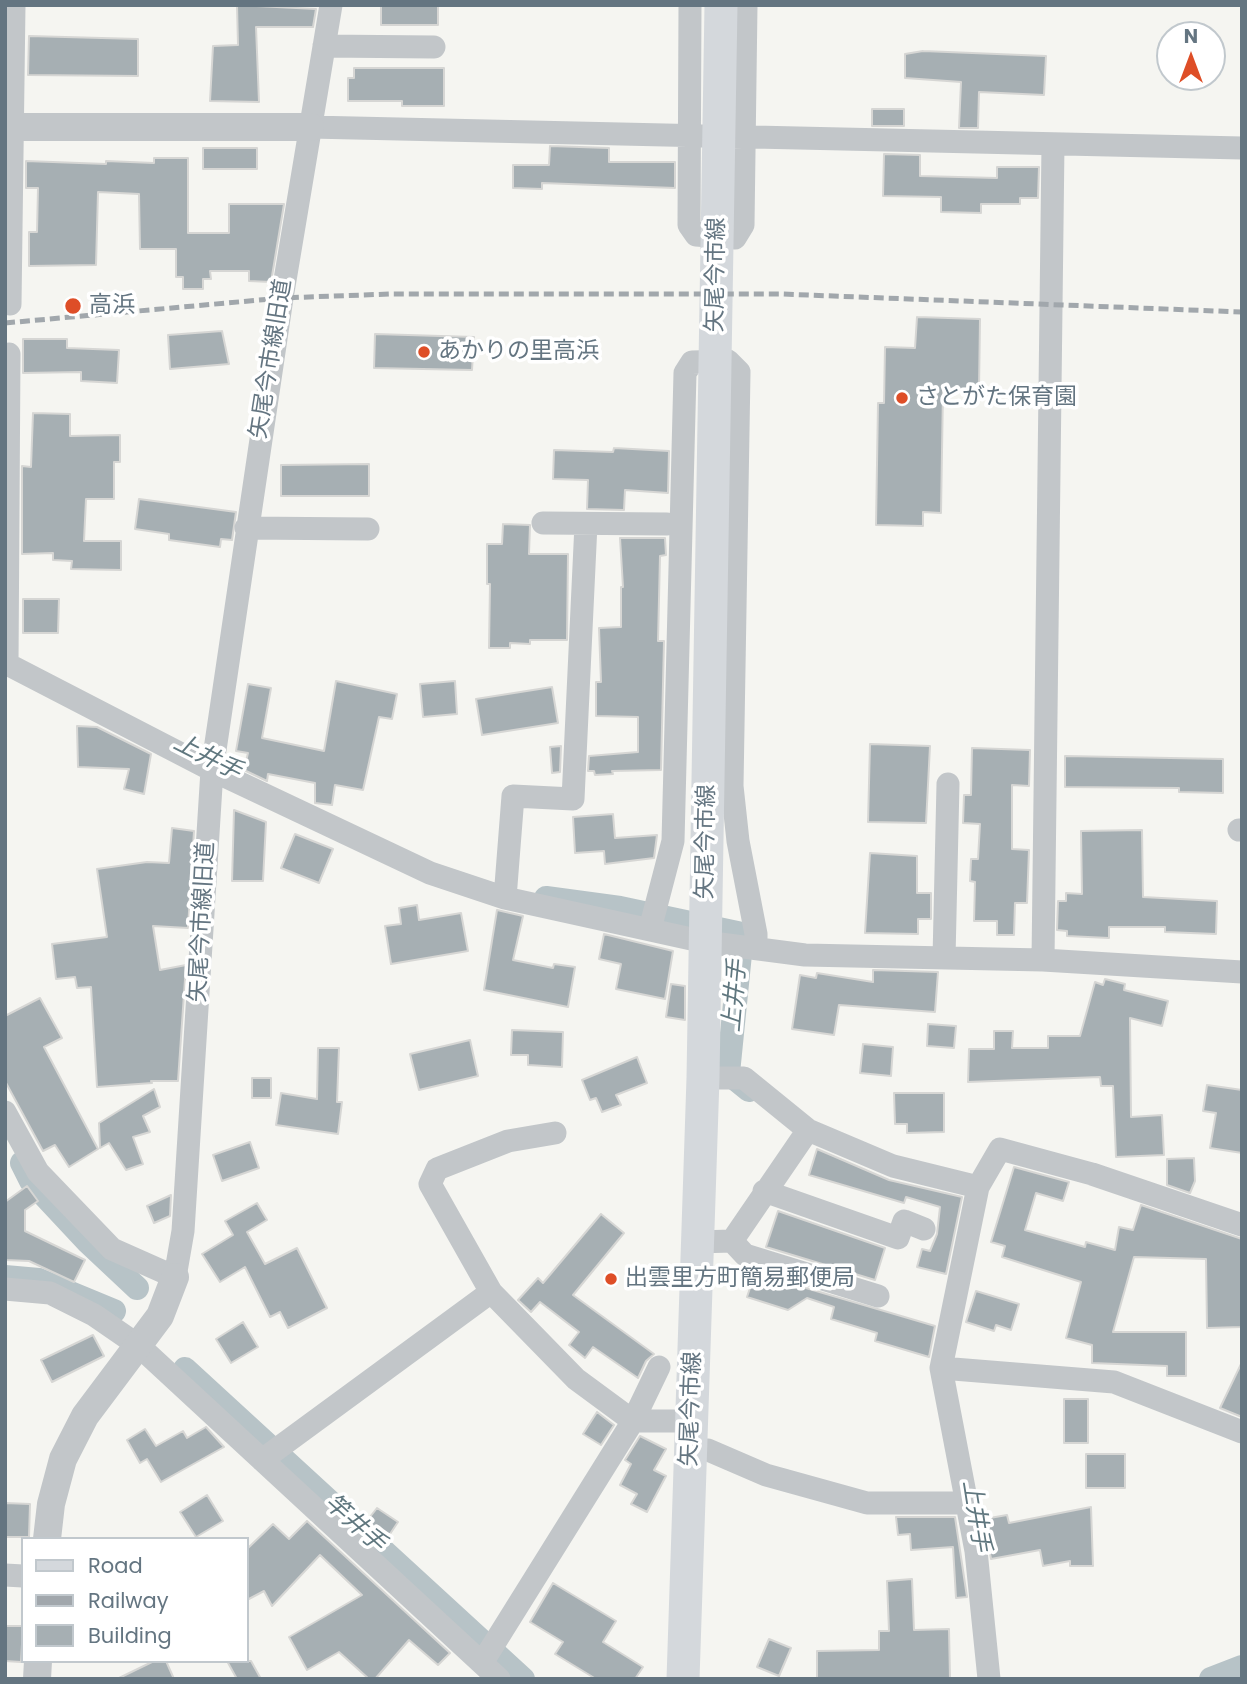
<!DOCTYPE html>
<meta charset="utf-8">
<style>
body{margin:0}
#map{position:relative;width:1247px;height:1684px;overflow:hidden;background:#f5f5f1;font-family:Poppins,sans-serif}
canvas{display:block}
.frame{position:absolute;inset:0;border:7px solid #647581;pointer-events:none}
.legend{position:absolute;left:21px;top:1537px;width:228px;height:126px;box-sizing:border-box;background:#fff;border:2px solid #c1c8cd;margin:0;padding:9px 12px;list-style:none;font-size:21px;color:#647581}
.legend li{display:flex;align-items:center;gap:14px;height:35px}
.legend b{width:35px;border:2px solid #c1c8cd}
.north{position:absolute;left:1156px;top:21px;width:70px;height:70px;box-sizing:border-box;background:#fff;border:2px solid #c1c8cd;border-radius:50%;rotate:0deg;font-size:19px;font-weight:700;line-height:28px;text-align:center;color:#647581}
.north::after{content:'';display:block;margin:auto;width:24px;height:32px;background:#de4e27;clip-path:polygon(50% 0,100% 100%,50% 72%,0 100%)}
</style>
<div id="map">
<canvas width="1247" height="1684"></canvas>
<div class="frame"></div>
<ul class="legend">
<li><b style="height:9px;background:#d4d8dc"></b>Road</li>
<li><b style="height:9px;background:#a1a7ac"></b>Railway</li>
<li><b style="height:19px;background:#a6afb3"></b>Building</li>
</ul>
<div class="north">N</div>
</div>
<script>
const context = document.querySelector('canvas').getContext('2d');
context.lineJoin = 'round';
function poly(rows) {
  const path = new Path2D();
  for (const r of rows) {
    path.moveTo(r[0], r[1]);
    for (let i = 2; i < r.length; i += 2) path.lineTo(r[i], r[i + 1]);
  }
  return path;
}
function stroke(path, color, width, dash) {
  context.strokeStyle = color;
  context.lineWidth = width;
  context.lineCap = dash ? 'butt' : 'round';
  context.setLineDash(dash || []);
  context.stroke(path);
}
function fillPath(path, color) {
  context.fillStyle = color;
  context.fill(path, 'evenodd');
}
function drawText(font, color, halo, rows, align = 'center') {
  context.font = font + ' Poppins,"Noto Sans JP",sans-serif';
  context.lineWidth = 7;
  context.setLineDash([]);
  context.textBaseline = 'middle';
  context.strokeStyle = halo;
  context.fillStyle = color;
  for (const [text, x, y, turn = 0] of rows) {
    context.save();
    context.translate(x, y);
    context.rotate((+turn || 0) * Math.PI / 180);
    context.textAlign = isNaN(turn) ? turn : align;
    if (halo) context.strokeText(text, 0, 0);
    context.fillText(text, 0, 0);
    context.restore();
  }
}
const canal = poly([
 [546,898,620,908,742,934,728,1073,749,1090],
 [22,1163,31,1181,88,1242,137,1288],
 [5,1277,39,1280,114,1311],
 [185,1369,523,1679],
 [1211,1679,1242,1667]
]);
const building = poly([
 [237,5,316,9,313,27,256,27,259,102,210,101,213,46,238,45,237,5],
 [381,5,438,5,438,25,381,25,381,5],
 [29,36,138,39,138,76,28,75,29,36],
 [923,51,1046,56,1044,95,979,92,978,128,959,128,961,82,905,78,905,54,923,51],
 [354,68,444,68,444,106,402,106,402,101,348,101,348,78,354,78,354,68],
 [872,109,904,109,904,126,872,126,872,109],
 [550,146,609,148,609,162,675,162,675,188,542,183,542,189,513,188,513,165,549,165,550,146],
 [203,148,257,148,257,169,203,169,203,148],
 [884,154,920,155,920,176,997,178,997,167,1039,167,1038,198,1020,198,1020,204,981,204,981,213,941,212,941,197,883,196,884,154],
 [154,158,188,158,188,233,229,233,229,204,284,204,271,282,249,281,249,271,210,271,211,279,203,279,203,289,183,289,183,277,176,277,176,249,140,249,139,194,98,192,96,265,29,266,29,232,37,232,38,188,26,188,26,161,106,164,106,161,154,163,154,158],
 [917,317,980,319,979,390,943,390,941,513,923,512,923,526,876,525,878,403,884,403,885,347,915,348,917,317],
 [222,331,229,364,170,369,168,335,222,331],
 [375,334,474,337,472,370,374,368,375,334],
 [23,339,67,339,67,348,119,350,117,383,81,381,81,372,23,373,23,339],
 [33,413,70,414,70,436,120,435,120,462,114,462,114,499,86,499,84,541,121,541,121,570,71,569,72,561,53,560,53,553,22,554,22,466,31,467,33,413],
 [614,448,669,451,668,493,625,490,624,510,587,509,588,480,553,479,554,450,613,452,614,448],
 [369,464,369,496,281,496,281,465,369,464],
 [139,499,236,512,232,540,221,539,220,547,169,540,169,534,135,529,139,499],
 [503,524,530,525,529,554,568,554,567,640,530,640,530,644,510,643,510,648,489,648,490,584,487,584,487,544,502,544,503,524],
 [620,538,665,538,666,555,660,556,658,641,664,641,661,770,612,771,613,774,595,775,594,771,588,771,589,756,638,752,638,717,596,716,596,682,601,682,599,628,621,627,621,587,623,587,620,538],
 [23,599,59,599,58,633,23,633,23,599],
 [336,681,397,694,392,719,379,717,363,790,335,785,332,805,315,803,315,783,268,774,267,781,244,770,248,753,236,751,248,684,271,688,262,738,324,751,336,681],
 [455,681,457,714,423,717,420,684,455,681],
 [552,687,558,723,482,735,476,699,552,687],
 [77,726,97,727,151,754,144,794,124,789,129,769,78,767,77,726],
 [870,744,930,746,926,823,868,822,870,744],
 [561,746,560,772,552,773,550,747,561,746],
 [972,748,1030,750,1029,786,1012,785,1012,849,1029,850,1027,903,1015,903,1014,935,997,935,997,921,974,921,975,882,970,881,971,859,978,859,980,824,963,823,964,795,971,795,972,748],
 [1065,756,1223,759,1223,793,1179,792,1179,788,1065,787,1065,756],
 [234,810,266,822,263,881,232,881,234,810],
 [613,814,615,838,657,835,654,858,605,864,604,851,575,853,573,817,613,814],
 [172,828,194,831,188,928,153,926,160,970,186,965,178,1081,151,1081,152,1083,97,1087,91,987,77,988,75,977,56,979,52,944,107,937,97,869,147,862,169,863,172,828],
 [1142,830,1143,897,1217,901,1216,934,1165,932,1165,927,1109,927,1109,938,1067,936,1067,931,1057,930,1058,901,1066,901,1066,893,1082,894,1081,831,1142,830],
 [295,834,333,849,319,883,281,868,295,834],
 [870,853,917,856,917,893,931,893,931,919,918,919,918,934,865,933,870,853],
 [417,905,419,920,461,913,468,951,391,964,385,926,401,924,399,908,417,905],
 [497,910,523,916,513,960,553,968,554,964,575,967,568,1007,484,990,497,910],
 [604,934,673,951,665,999,616,989,621,964,599,959,604,934],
 [873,970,938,972,935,1012,839,1005,834,1035,792,1029,800,975,816,978,817,973,873,982,873,970],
 [1105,979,1125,984,1124,990,1168,1001,1162,1026,1130,1018,1131,1117,1162,1115,1164,1155,1116,1157,1113,1086,1101,1086,1100,1077,968,1082,969,1049,994,1049,994,1031,1013,1031,1012,1048,1048,1048,1048,1036,1080,1036,1095,982,1103,985,1105,979],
 [671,984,685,986,685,1020,666,1017,671,984],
 [40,998,62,1038,44,1047,98,1149,69,1167,55,1145,43,1151,5,1081,5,1016,40,998],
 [928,1024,956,1026,954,1048,927,1046,928,1024],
 [512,1030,563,1032,562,1067,528,1065,528,1055,511,1055,512,1030],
 [470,1040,478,1076,419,1090,410,1054,470,1040],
 [863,1044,893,1047,891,1076,860,1073,863,1044],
 [318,1048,339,1048,337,1102,342,1102,338,1134,276,1125,281,1093,317,1099,318,1048],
 [637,1057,647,1083,616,1095,621,1105,602,1112,596,1098,590,1100,582,1080,637,1057],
 [252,1078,271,1078,271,1098,252,1098,252,1078],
 [1207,1085,1242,1090,1242,1153,1210,1148,1216,1113,1203,1111,1207,1085],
 [154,1089,160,1107,143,1116,150,1132,133,1137,143,1164,126,1170,109,1143,100,1148,99,1123,154,1089],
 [894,1093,944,1093,944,1132,907,1133,907,1124,895,1124,894,1093],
 [250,1142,259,1168,222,1181,213,1155,250,1142],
 [817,1149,889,1180,962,1197,946,1274,917,1267,922,1249,930,1251,937,1234,940,1207,906,1197,904,1203,809,1175,817,1149],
 [1194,1158,1195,1181,1190,1193,1167,1185,1167,1159,1194,1158],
 [1014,1167,1069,1182,1063,1201,1036,1193,1025,1230,1085,1247,1086,1242,1115,1250,1119,1227,1133,1230,1141,1205,1242,1239,1242,1327,1207,1328,1206,1259,1134,1257,1113,1332,1186,1332,1186,1376,1167,1376,1167,1366,1092,1363,1092,1345,1066,1338,1081,1282,1002,1257,1005,1246,991,1242,1014,1167],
 [27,1186,38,1201,25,1210,25,1231,85,1260,74,1282,29,1261,5,1260,5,1202,27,1186],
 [171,1195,170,1216,154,1223,147,1206,171,1195],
 [257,1203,267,1220,247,1232,265,1264,297,1248,327,1308,288,1328,280,1312,270,1317,245,1267,220,1282,202,1254,233,1235,225,1221,257,1203],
 [778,1211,885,1248,875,1280,766,1247,778,1211],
 [601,1214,624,1233,573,1295,654,1354,646,1361,638,1378,593,1347,585,1358,569,1345,579,1332,540,1302,531,1312,518,1300,538,1278,543,1283,601,1214],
 [755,1273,935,1326,929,1357,875,1341,877,1333,831,1319,834,1307,807,1298,788,1310,747,1297,755,1273],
 [976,1291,1019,1304,1011,1330,996,1325,994,1331,966,1322,976,1291],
 [243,1322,258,1347,231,1363,216,1339,243,1322],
 [93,1335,104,1356,52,1382,41,1360,93,1335],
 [1242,1362,1242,1417,1220,1408,1242,1362],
 [1064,1399,1088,1399,1088,1443,1064,1443,1064,1399],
 [597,1412,614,1425,601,1445,583,1434,597,1412],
 [206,1427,224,1447,161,1482,147,1459,140,1463,127,1440,145,1429,156,1446,183,1431,187,1438,206,1427],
 [640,1436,666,1449,654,1470,666,1476,647,1512,631,1504,637,1494,620,1485,631,1464,625,1460,640,1436],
 [1086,1454,1125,1454,1125,1488,1086,1488,1086,1454],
 [207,1495,223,1521,196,1537,180,1512,207,1495],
 [5,1503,30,1504,29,1537,5,1537,5,1503],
 [1091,1507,1093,1566,1070,1566,1070,1561,1043,1566,1040,1550,991,1559,984,1519,1007,1515,1009,1523,1091,1507],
 [377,1508,398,1522,388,1537,366,1522,377,1508],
 [896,1517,955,1517,967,1597,956,1598,953,1547,911,1550,910,1534,898,1535,896,1517],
 [307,1521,450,1653,438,1665,409,1640,375,1679,369,1679,339,1652,307,1670,289,1637,362,1595,320,1555,272,1606,264,1591,247,1600,247,1549,273,1524,289,1539,307,1521],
 [912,1579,914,1630,949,1629,950,1679,817,1679,817,1651,879,1650,879,1631,889,1631,887,1581,912,1579],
 [553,1583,616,1621,603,1642,643,1667,635,1679,596,1679,555,1654,563,1642,530,1622,553,1583],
 [5,1626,23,1626,21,1662,5,1661,5,1626],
 [769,1639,791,1648,779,1676,757,1667,769,1639],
 [154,1661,166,1661,174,1679,117,1679,154,1661],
 [227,1661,251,1661,261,1679,237,1679,227,1661]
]);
const minor = poly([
 [690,5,689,225,696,235,735,238,743,225,746,5],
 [324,46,434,47],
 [310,127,1242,148],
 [10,304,14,5],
 [543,523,667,524],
 [246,528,368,529],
 [5,663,212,770,430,873,505,898,705,942,805,955,1043,960,1242,972],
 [7,664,9,354],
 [1239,830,1242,830],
 [505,898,513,796,573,799,586,524],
 [650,929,673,841,685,373,692,362,728,361,739,372,732,786,738,841,756,934,756,948],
 [944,958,948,784],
 [1043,960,1053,144],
 [703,1078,744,1078,808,1130,893,1166,978,1187],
 [5,1112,38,1172,112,1249,175,1277,183,1231,212,770,282,298,331,5],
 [555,1133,508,1141,437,1169,430,1184,491,1292,576,1379,633,1421,691,1421],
 [764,1191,898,1238,904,1221,924,1229],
 [732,1241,745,1255,878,1296],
 [697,1242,732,1241,808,1130],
 [5,1289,50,1293,94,1315,139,1346,499,1679],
 [941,1368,1114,1382,1242,1432],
 [691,1450,708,1450,766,1475,867,1503,968,1503],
 [262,1460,491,1292],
 [5,1575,23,1576],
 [482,1663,633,1421,659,1367],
 [989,1679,976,1551,941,1368,978,1187,1000,1149,1092,1174,1242,1225]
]);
const tertiary = poly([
 [5,127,310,127],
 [47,1539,51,1504,63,1459,85,1416,160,1316,175,1277],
 [37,1679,38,1661]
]);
const secondary = poly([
 [683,1679,703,1078,721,5]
]);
const rail = poly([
 [5,323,282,298,389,294,782,294,1242,312]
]);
const markers = [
 [73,306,9,"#de4e27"],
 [424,352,7,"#de4e27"],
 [902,398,7,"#de4e27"],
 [611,1279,7,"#de4e27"]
];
const streetNames = [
 ["矢尾今市線",717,275,-89],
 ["矢尾今市線旧道",272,359,-81],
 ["矢尾今市線",707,842,-89],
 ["矢尾今市線旧道",203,922,-87],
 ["矢尾今市線",692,1409,-88]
];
const poiNames = [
 ["高浜",89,306],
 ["あかりの里高浜",438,352],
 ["さとがた保育園",916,398],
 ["出雲里方町簡易郵便局",625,1279]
];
const waterNames = [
 ["上井手",207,758,27],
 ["上井手",736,996,-85],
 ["上井手",975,1516,81],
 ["竿井手",354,1524,42]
];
stroke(canal, '#b7c3c7', 24);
fillPath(building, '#a6afb3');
stroke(building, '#d6d6d4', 2);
stroke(minor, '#c2c6c9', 23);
stroke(tertiary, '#c2c6c9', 28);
stroke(secondary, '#d4d8dc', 33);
stroke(rail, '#a1a7ac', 5, [10, 5]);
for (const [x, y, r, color] of markers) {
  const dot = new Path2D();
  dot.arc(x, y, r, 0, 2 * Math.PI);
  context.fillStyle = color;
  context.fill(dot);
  stroke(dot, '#fff', 2.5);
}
drawText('23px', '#647581', '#fff', streetNames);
drawText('23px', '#647581', '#fff', poiNames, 'left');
drawText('italic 24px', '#60777f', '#fff', waterNames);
</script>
